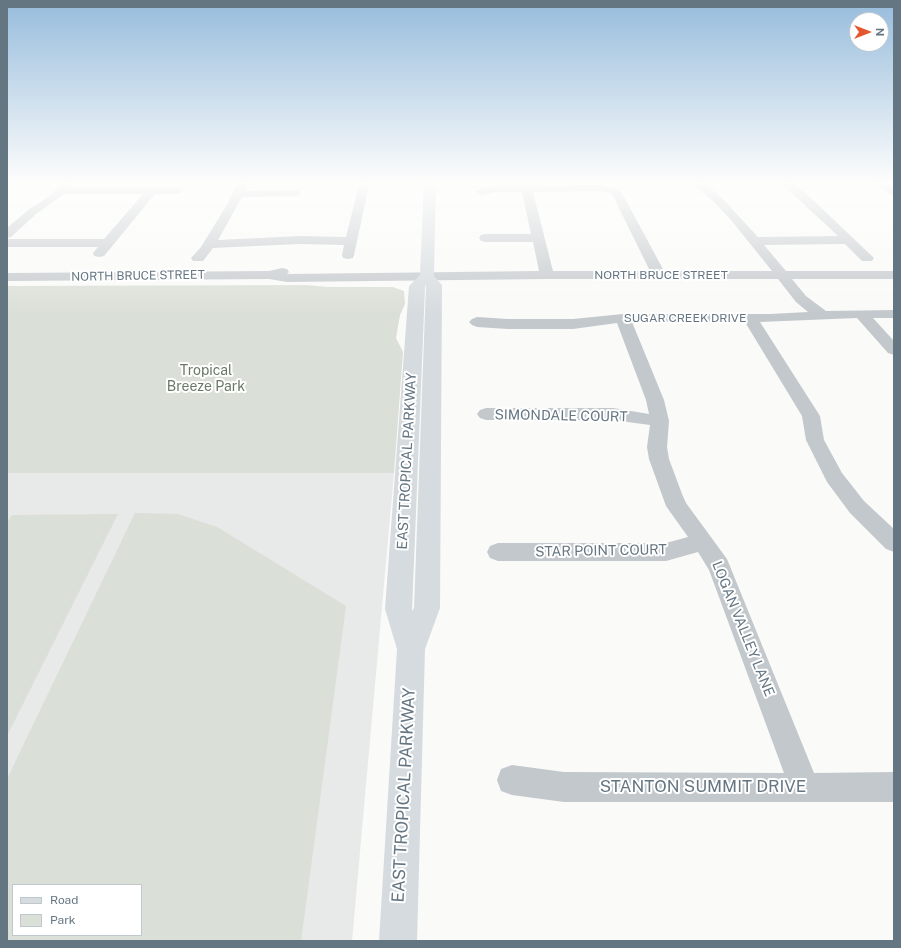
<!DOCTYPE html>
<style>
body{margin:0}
#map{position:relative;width:901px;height:948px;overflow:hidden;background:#fafaf8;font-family:"Public Sans",sans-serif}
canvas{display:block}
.frame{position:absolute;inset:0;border:8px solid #657683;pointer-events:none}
.legend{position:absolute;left:12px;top:884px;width:130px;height:52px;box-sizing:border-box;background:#fff;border:1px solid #c1c8cd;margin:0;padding:5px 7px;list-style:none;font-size:12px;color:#657683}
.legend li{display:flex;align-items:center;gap:8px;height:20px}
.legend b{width:20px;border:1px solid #c1c8cd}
.north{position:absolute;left:849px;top:12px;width:40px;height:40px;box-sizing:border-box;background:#fff;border:1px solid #c1c8cd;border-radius:50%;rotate:90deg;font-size:11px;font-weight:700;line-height:16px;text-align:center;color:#657683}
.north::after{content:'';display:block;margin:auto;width:14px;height:18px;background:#e4572e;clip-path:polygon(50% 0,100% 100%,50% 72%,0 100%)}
</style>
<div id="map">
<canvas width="901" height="948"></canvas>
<div class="frame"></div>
<ul class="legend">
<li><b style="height:5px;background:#d6dbdf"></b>Road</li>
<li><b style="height:11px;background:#dadfd7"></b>Park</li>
</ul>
<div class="north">N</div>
</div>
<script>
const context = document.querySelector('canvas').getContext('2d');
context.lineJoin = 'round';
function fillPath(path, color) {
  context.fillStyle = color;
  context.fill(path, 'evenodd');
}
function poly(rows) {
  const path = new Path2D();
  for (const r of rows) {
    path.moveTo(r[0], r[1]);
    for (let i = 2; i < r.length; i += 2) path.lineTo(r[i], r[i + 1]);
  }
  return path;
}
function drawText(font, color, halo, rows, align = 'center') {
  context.font = font + ' "Public Sans",sans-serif';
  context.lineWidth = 4;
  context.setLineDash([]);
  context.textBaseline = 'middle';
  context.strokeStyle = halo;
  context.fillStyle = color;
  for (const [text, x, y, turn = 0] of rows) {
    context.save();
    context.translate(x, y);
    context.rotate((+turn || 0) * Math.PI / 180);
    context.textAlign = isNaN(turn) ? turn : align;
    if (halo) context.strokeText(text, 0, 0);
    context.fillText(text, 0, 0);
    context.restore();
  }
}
const built = poly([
 [7,473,394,473,352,941,7,941],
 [13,885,141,885,141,935,13,935]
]);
const green = poly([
 [307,285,328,287,393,287,404,291,405,304,400,315,396,338,403,352,394,473,7,473,7,286],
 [135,513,178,514,217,527,346,606,301,941,7,941,7,779],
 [13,885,141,885,141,935,13,935],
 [118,514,7,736,7,522,12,515]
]);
const minor = poly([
 [64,181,74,181,71,188,178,188,183,191,178,194,155,194,104,256,99,257,94,256,93,253,98,247,7,247,7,239,104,239,143,194,64,194,36,214,11,237,7,238,7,228,28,210,48,197,61,185,64,181],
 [239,181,249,181,245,191,297,190,302,193,297,196,242,197,218,240,300,236,346,237,360,181,370,181,354,255,353,258,348,259,343,258,342,255,344,245,300,244,213,248,203,261,193,261,191,258,201,247,228,203,239,181],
 [691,181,701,181,720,196,758,237,838,236,779,181,791,181,812,199,874,258,872,261,862,261,845,244,764,245,786,271,894,271,894,279,792,279,806,296,826,311,894,310,894,318,873,318,894,341,894,355,888,353,857,318,760,322,820,416,824,440,842,473,864,501,894,529,894,552,886,549,850,513,827,482,806,440,802,416,745,322,632,322,664,400,669,421,667,447,669,459,682,494,686,503,727,559,814,773,894,772,894,802,564,802,512,795,501,791,497,780,501,769,512,765,564,772,784,773,709,570,698,552,666,561,498,561,490,558,487,552,490,546,498,543,666,543,688,537,666,506,649,459,647,447,650,425,613,420,486,420,480,418,477,414,480,410,486,408,613,408,649,414,646,400,617,323,573,329,508,329,477,327,472,325,469,322,472,319,477,317,508,319,573,319,623,314,770,314,808,312,796,302,778,279,547,279,287,282,269,279,7,281,7,273,269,271,282,268,287,269,289,272,287,274,539,271,533,242,485,242,481,241,479,238,481,235,485,234,531,234,522,192,496,192,481,195,476,192,477,190,496,186,602,185,618,189,623,195,664,271,772,271,731,220,712,200,695,187,691,181],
 [602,191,610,193,613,196,650,271,553,271,533,192,602,191],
 [873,181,885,181,894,188,894,196,890,195,873,181]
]);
const major = poly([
 [424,181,436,181,434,276,442,285,440,608,425,649,417,941,379,941,397,649,385,609,409,286,420,275,424,181],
 [426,285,414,608,412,611,425,287,426,285]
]);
const farStreetnames = [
 ["NORTH BRUCE STREET",661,275],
 ["NORTH BRUCE STREET",138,276,-1],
 ["SUGAR CREEK DRIVE",685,318]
];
const parkNames = [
 ["Tropical",206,371],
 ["Breeze Park",206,387]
];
const streetNames = [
 ["SIMONDALE COURT",561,416,1],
 ["EAST TROPICAL PARKWAY",407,461,-87],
 ["STAR POINT COURT",601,551,-1],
 ["LOGAN VALLEY LANE",743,629,68]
];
const nearStreetnames = [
 ["STANTON SUMMIT DRIVE",703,787],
 ["EAST TROPICAL PARKWAY",404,795,-87]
];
fillPath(built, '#e8e9e9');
fillPath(green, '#dadfd7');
fillPath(minor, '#c3c8cc');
fillPath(major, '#d6dbdf');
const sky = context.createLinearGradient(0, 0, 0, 314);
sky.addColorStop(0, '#96bcdc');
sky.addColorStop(0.58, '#fdfdfc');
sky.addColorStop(1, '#fdfdfc00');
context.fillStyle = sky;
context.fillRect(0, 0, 901, 314);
drawText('12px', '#657683', '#fff', farStreetnames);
drawText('14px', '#687a64', '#fff', parkNames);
drawText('14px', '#657683', '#fff', streetNames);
drawText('17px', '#657683', '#fff', nearStreetnames);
</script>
